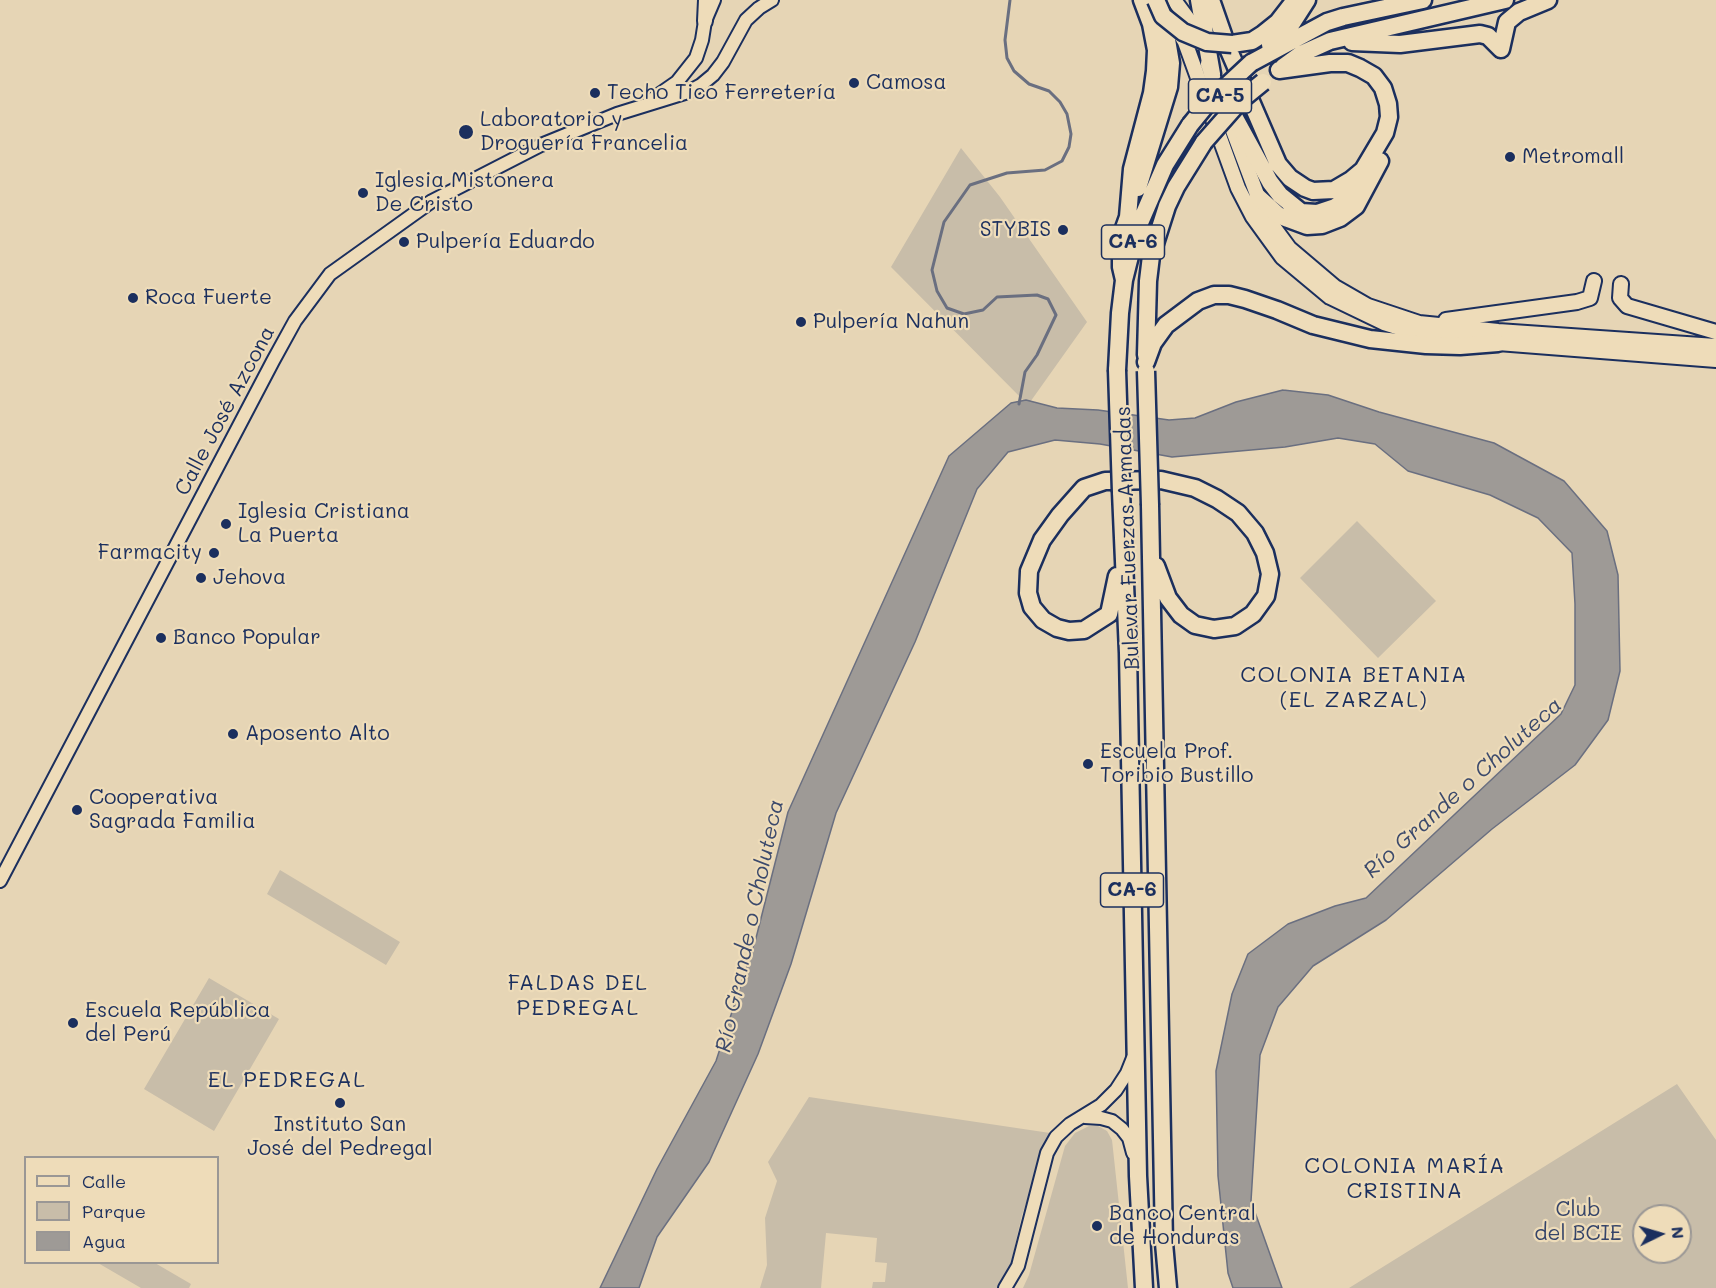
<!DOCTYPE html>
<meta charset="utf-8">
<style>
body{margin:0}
#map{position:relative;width:1716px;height:1288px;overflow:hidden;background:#e6d5b5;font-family:Mali,sans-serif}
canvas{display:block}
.legend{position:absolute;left:24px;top:1156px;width:195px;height:108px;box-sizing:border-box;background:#eedcb9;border:2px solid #9a9795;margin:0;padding:8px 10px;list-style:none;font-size:18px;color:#1b2f5e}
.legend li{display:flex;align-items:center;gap:12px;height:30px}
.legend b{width:30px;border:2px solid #9a9795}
.north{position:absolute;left:1632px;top:1204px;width:60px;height:60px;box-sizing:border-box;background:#eedcb9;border:2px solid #9a9795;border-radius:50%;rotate:85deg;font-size:16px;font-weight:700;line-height:24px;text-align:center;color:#1b2f5e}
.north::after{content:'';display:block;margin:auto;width:21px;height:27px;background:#1b2f5e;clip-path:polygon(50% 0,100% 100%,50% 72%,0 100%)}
</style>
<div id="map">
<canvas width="1716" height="1288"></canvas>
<ul class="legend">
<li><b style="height:8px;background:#eedcb9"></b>Calle</li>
<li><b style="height:16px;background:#c8bda9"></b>Parque</li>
<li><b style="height:16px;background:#9e9a96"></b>Agua</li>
</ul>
<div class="north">N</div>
</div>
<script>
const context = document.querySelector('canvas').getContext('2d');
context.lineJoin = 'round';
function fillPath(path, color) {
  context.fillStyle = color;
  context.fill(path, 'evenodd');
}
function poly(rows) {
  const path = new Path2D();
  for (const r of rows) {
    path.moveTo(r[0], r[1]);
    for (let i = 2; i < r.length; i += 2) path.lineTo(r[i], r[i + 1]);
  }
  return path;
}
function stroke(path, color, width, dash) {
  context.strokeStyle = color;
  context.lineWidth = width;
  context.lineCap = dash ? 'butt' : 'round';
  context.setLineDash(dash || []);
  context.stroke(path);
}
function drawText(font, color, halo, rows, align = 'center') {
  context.font = font + ' Mali,sans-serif';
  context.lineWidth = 4.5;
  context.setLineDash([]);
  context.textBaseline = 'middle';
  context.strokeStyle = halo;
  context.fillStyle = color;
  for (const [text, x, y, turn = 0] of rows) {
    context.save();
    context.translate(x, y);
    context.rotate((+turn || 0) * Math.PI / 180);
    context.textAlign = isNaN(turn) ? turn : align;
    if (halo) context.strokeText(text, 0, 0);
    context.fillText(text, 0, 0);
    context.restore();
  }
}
const green = poly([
 [961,148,1000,197,1087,322,1028,405,891,267],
 [1357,521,1436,601,1378,658,1300,578],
 [280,870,400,942,386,965,267,894],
 [209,978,279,1019,214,1131,144,1089],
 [1677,1084,1716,1140,1716,1288,1349,1288],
 [1644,1216,1680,1216,1680,1252,1644,1252],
 [809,1097,1050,1133,1022,1215,1010,1267,998,1288,872,1288,873,1282,885,1282,887,1263,875,1262,877,1238,826,1233,821,1288,760,1288,767,1265,765,1218,777,1181,768,1162],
 [1089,1126,1098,1126,1107,1131,1112,1140,1128,1288,1023,1288,1029,1275,1065,1146,1075,1133],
 [98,1263,155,1263,191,1284,189,1288,141,1288]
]);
const water = poly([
 [1283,390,1328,395,1379,412,1494,443,1564,481,1607,531,1618,575,1620,671,1608,720,1575,765,1492,829,1386,920,1313,966,1278,1007,1260,1055,1251,1201,1282,1288,1233,1288,1228,1273,1218,1176,1216,1071,1232,994,1248,954,1288,924,1335,906,1366,898,1561,714,1575,685,1575,604,1572,553,1538,518,1490,495,1408,471,1375,444,1338,438,1285,447,1172,457,1100,444,1055,440,1008,452,977,489,915,642,836,813,791,964,758,1054,709,1162,657,1237,639,1288,600,1288,657,1169,716,1061,756,938,788,812,949,456,1011,403,1026,400,1057,408,1098,410,1169,420,1195,418,1236,402,1283,390]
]);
const stream = poly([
 [1010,0,1005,40,1007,58,1014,71,1029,84,1049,91,1060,102,1067,114,1071,134,1069,147,1062,161,1045,170,1007,173,970,185,944,222,932,270,937,291,947,308,964,314,983,310,997,297,1037,295,1048,299,1056,315,1037,355,1025,372,1019,404]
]);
const secondary = poly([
 [654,98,677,82,696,58,702,40,705,21,714,0],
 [0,881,273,361,295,321,330,274,432,201,541,145,617,114,688,92,701,85,713,75,723,62,746,20,759,8,772,0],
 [1085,1117,1101,1118,1112,1121,1122,1129,1129,1138,1133,1153],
 [1005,1288,1018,1266,1047,1153,1056,1137,1070,1124,1101,1105,1116,1090,1127,1073,1133,1058]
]);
const primary = poly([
 [1174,0,1188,19,1200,43],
 [705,21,706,0],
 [1176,27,1185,42,1238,188,1253,217,1282,257,1330,297,1384,323,1416,333,1498,343,1716,360],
 [1208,64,1258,197,1275,229,1289,248,1335,287,1368,306,1419,323,1498,331,1716,346],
 [1621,284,1620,298,1627,306,1716,332],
 [1446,320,1577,302,1590,298,1594,281]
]);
const highway = poly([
 [1199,0,1212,74],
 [1211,0,1227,46,1278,164,1290,178,1305,188,1313,191,1334,190,1351,180,1363,170,1385,133,1389,117,1388,104,1383,88,1374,76,1360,68,1348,63,1330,63,1279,70],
 [1352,42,1400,44,1480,34,1488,36,1501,49],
 [1232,44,1252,41,1263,34,1278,22,1295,0],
 [1270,45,1291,25,1307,0],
 [1501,49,1507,22,1519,12,1548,0],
 [1251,63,1327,22,1343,17,1423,0],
 [1283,67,1301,54,1330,41,1505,0],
 [1221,98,1234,116,1270,182,1280,195,1301,212,1317,213,1335,207,1346,200,1357,185],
 [1138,188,1169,87,1171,63,1163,16],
 [1258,197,1278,215,1288,219,1307,226,1322,225,1340,218,1356,206,1380,161],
 [1124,280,1121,267,1121,250,1123,231,1128,217,1132,169,1152,93,1155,71,1156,50,1151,24,1142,0],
 [1146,355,1148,281,1151,256,1167,206,1176,187,1204,142],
 [1146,362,1153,343,1166,325,1198,301,1214,295,1229,295,1245,299,1277,310,1313,325,1370,339,1426,345,1460,346,1498,343],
 [1117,370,1120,313,1124,280,1136,232,1165,165,1190,125],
 [1121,492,1128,653,1138,1176,1144,1288],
 [1150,505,1164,1243,1168,1288],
 [1117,576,1109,614,1084,630,1069,631,1057,628,1043,620,1032,607,1028,593,1029,571,1042,540,1060,515,1084,488,1105,481,1161,480,1195,488,1217,499,1238,513,1255,533,1265,553,1270,574,1266,596,1253,614,1235,626,1214,629,1195,625,1181,615,1168,598,1156,566]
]);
const highwayBridge = poly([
 [1156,0,1163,16,1183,32,1207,42,1232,44],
 [1190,125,1208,103,1251,63],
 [1204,142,1241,100,1263,82],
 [1117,370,1121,492],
 [1146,371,1150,505]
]);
const markers = [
 [854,83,6,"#1b2f5e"],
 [595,93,6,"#1b2f5e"],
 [466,132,8,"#1b2f5e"],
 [1510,157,6,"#1b2f5e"],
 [363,193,6,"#1b2f5e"],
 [1063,230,6,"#1b2f5e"],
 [404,242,6,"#1b2f5e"],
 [133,298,6,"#1b2f5e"],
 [801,322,6,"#1b2f5e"],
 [226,524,6,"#1b2f5e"],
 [214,553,6,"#1b2f5e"],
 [201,578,6,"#1b2f5e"],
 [161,638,6,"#1b2f5e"],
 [233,734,6,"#1b2f5e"],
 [1088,764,6,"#1b2f5e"],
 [77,810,6,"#1b2f5e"],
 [73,1023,6,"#1b2f5e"],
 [340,1103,6,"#1b2f5e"],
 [1097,1226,6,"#1b2f5e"]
];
const shields = [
 [1220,96,63],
 [1133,242,63],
 [1132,890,63]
];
const shieldNames = [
 ["CA-5",1220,96],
 ["CA-6",1133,242],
 ["CA-6",1132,890]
];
const poiNames = [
 ["Camosa",866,83],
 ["Techo Tico Ferretería",607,93],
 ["Laboratorio y",480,120],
 ["Droguería Francelia",480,144],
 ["Metromall",1522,157],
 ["Iglesia Mistonera",375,181],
 ["De Cristo",375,205],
 ["STYBIS",1051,230,"right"],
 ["Pulpería Eduardo",416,242],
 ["Roca Fuerte",145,298],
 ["Pulpería Nahun",813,322],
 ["Iglesia Cristiana",238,512],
 ["La Puerta",238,536],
 ["Farmacity",202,553,"right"],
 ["Jehova",213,578],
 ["Banco Popular",173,638],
 ["Aposento Alto",245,734],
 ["Escuela Prof.",1100,752],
 ["Toribio Bustillo",1100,776],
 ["Cooperativa",89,798],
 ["Sagrada Familia",89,822],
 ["Escuela República",85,1011],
 ["del Perú",85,1035],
 ["Instituto San",340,1125,"center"],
 ["José del Pedregal",340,1149,"center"],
 ["Banco Central",1109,1214],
 ["de Honduras",1109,1238]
];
const streetNames = [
 ["Calle José Azcona",225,411,-62],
 ["Bulevar Fuerzas Armadas",1128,538,-92]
];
const parkNames = [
 ["Club",1578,1210],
 ["del BCIE",1578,1234]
];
const neighbourhoodNames = [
 ["COLONIA BETANIA",1354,675],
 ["(EL ZARZAL)",1354,700],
 ["FALDAS DEL",578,983],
 ["PEDREGAL",578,1008],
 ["EL PEDREGAL",287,1080],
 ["COLONIA MARÍA",1405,1166],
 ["CRISTINA",1405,1191]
];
const waterNames = [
 ["Río Grande o Choluteca",1463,788,-42],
 ["Río Grande o Choluteca",750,926,-78]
];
fillPath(green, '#c8bda9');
fillPath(water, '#9e9a96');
stroke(water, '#6a6f80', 1.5);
stroke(stream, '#6a6f80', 3);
stroke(secondary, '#1b2f5e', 16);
stroke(primary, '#1b2f5e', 18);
stroke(highway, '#1b2f5e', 21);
stroke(secondary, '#eedcb9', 12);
stroke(primary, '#eedcb9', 14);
stroke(highway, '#eedcb9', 16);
stroke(highwayBridge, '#1b2f5e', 21, []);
stroke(highwayBridge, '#eedcb9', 16);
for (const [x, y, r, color] of markers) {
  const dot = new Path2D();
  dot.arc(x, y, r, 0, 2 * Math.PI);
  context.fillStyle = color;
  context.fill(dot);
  stroke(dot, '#eedcb9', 2);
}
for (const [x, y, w] of shields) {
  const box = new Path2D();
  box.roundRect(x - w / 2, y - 17, w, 34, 4.5);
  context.fillStyle = '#eedcb9';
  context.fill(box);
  stroke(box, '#1b2f5e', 1.5);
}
drawText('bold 20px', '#1b2f5e', null, shieldNames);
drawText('21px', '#1b2f5e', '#eedcb9', poiNames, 'left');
drawText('21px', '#1b2f5e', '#eedcb9', streetNames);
drawText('21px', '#354469', '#eedcb9', parkNames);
context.letterSpacing = '1.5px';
drawText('22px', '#1b2f5e', '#eedcb9', neighbourhoodNames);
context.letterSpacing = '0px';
drawText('italic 22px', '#3c4a6c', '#eedcb9', waterNames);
</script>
